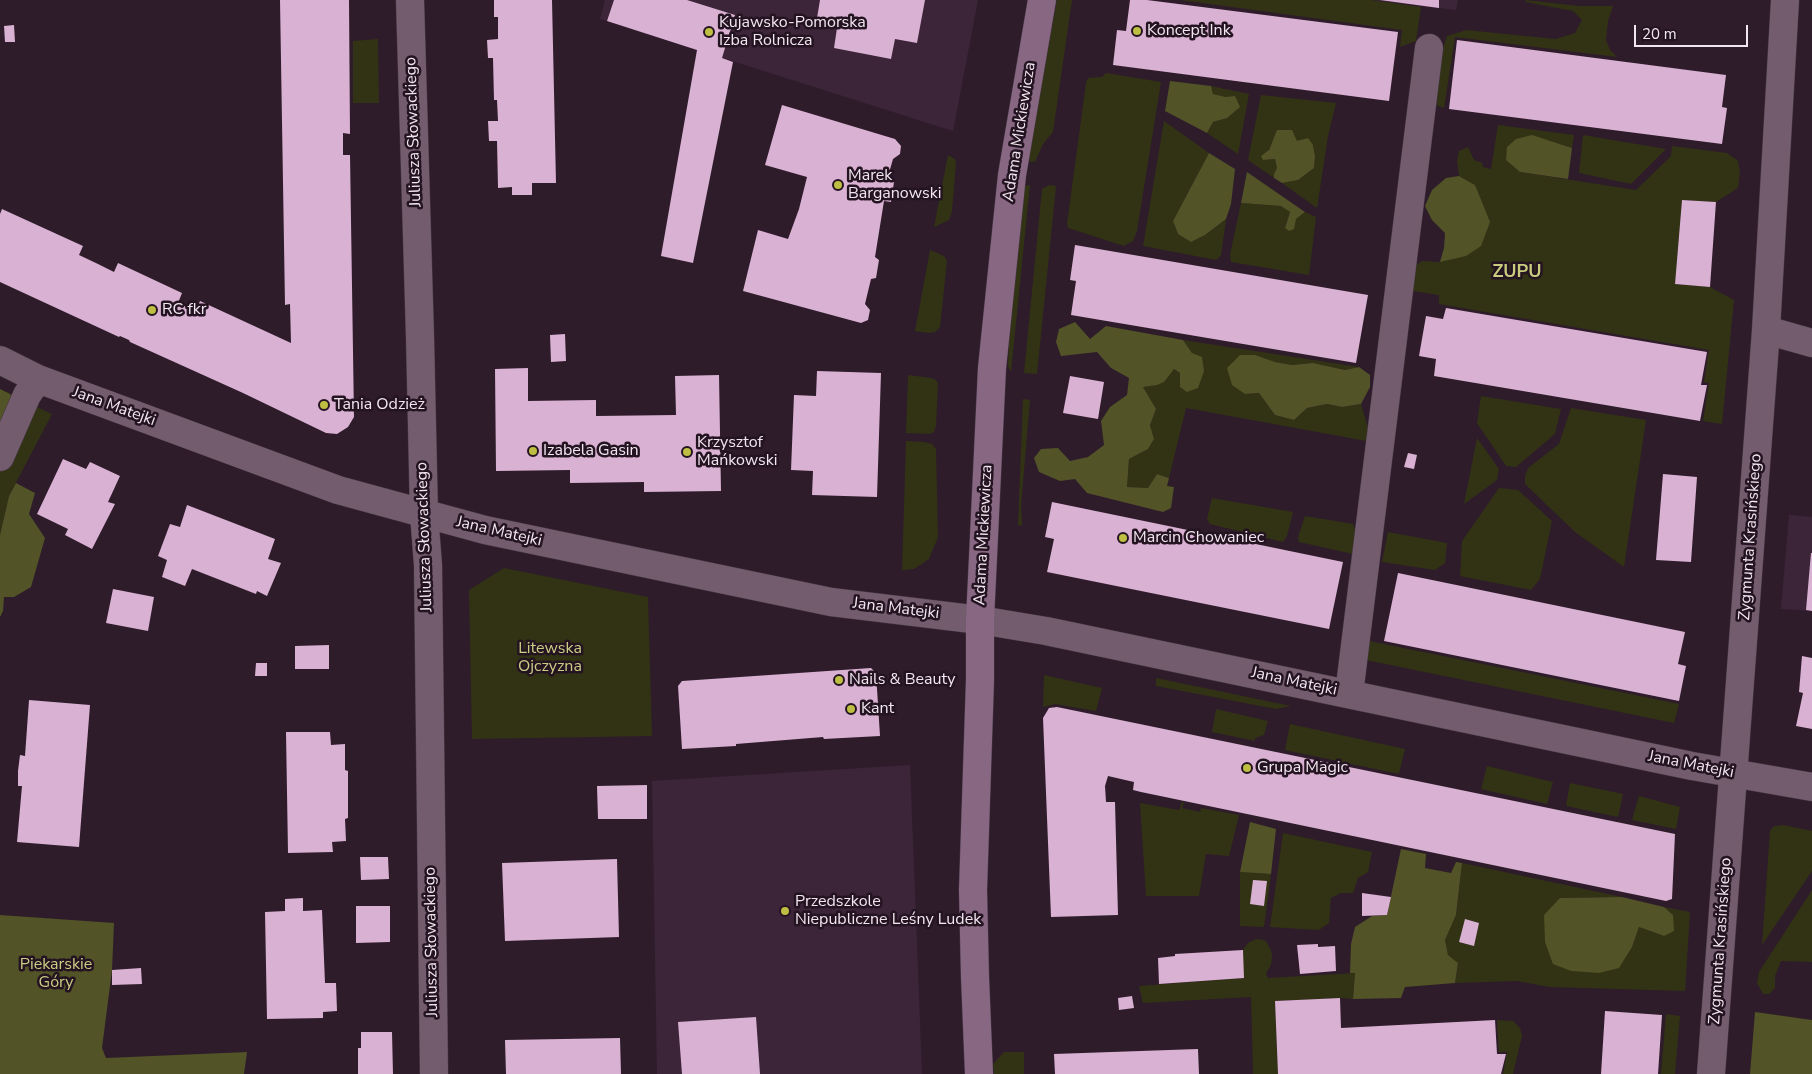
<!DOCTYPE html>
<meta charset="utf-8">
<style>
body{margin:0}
#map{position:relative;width:1812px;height:1074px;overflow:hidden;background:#2e1c2b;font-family:"Nunito Sans",sans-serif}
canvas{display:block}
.scale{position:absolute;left:1634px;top:25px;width:114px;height:22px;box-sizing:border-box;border:2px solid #f2e6f0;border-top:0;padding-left:6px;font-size:15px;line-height:18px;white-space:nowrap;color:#f2e6f0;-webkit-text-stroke:4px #241321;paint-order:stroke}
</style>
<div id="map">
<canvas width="1812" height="1074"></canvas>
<div class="scale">20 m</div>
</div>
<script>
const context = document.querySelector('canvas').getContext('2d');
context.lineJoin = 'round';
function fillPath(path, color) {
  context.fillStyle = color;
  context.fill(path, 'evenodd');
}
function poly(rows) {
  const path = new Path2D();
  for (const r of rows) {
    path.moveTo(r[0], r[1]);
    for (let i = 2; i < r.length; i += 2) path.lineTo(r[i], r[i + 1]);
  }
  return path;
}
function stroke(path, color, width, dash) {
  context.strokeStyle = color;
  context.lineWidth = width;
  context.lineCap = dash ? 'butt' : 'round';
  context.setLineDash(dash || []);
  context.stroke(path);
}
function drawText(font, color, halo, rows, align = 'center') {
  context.font = font + ' "Nunito Sans",sans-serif';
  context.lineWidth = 5;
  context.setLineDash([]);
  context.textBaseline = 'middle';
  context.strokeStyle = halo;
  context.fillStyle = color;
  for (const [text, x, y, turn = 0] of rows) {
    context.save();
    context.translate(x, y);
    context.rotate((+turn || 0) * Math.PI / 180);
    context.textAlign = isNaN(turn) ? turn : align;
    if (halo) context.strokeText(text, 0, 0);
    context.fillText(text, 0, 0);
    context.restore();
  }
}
const built = poly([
 [605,0,978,0,953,131,600,19],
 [1371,0,1458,0,1456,10],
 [1789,515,1812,517,1812,611,1781,609],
 [910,765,922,1074,657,1074,652,781]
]);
const green = poly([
 [1057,0,1072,0,1053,132,1043,144,1035,162,1027,161],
 [1180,0,1371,0,1421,7,1416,41,1400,47,1402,30],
 [1525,0,1580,6,1613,6,1608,21,1606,40,1610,50,1617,57,1455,37,1444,108,1436,105,1441,55,1447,36,1466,30,1556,39,1575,33,1582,20,1573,11,1526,2],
 [378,39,379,103,353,103,353,41],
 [1106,73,1161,82,1137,231,1133,241,1124,246,1068,228,1067,224,1086,83,1088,78,1102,77],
 [1211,86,1249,94,1238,154,1207,133,1213,122,1227,118,1226,97,1213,94],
 [1261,95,1336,103,1328,136,1317,208,1282,183,1298,180,1314,168,1315,156,1313,145,1297,141,1277,131,1264,160,1275,159,1277,168,1274,174,1274,178,1248,160],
 [1164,121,1209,153,1173,221,1178,234,1191,242,1205,235,1226,219,1221,256,1216,260,1143,246],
 [1498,125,1574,135,1572,148,1547,140,1520,172,1636,190,1671,156,1672,146,1727,153,1738,161,1740,172,1738,188,1716,202,1682,200,1675,284,1710,287,1734,300,1722,424,1703,421,1709,383,1704,382,1709,350,1439,304,1439,295,1413,291,1413,269,1417,264,1423,261,1440,262,1475,185,1459,176,1457,161,1459,151,1468,147,1474,160,1482,163,1483,167,1491,169],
 [1583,135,1666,149,1631,184,1579,173],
 [948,155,955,159,956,164,952,211,949,220,934,227],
 [1030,185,1011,372,1008,366,1010,310,1024,186],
 [1049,185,1056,186,1037,374,1024,373,1042,189],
 [1241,203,1281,206,1290,212,1285,227,1305,212,1316,217,1309,275,1231,262,1230,255],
 [930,250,944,256,947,261,940,327,935,332,929,333,915,331],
 [1183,340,1359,367,1345,370,1313,363,1292,365,1275,362,1255,355,1245,394,1259,393,1275,415,1294,420,1307,408,1327,404,1342,407,1361,404,1372,442,1186,408,1169,478,1157,474,1148,488,1127,487,1129,459,1148,449,1154,439,1150,425,1156,409,1143,387,1157,385,1173,369,1180,373,1192,353],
 [908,375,931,378,936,380,938,384,936,426,934,432,929,434,906,433],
 [0,389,52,414,9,496,0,535],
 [1481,396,1561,409,1555,434,1516,467,1506,466,1477,423],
 [1023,399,1030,400,1021,506,1022,526,1018,525],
 [1571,408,1646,420,1624,567,1575,532,1525,484,1525,476,1528,468,1559,444],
 [1477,438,1499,469,1497,480,1464,504],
 [906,441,924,442,932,444,936,449,938,537,929,559,914,569,902,570],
 [1499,488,1518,490,1552,521,1540,579,1531,590,1460,576,1462,541],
 [1212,498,1293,512,1287,536,1283,542,1210,524,1207,519],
 [1305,516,1353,524,1361,543,1353,554,1299,542,1298,537],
 [1388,532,1447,543,1445,563,1435,570,1382,562],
 [504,568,648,597,652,736,472,739,469,590],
 [1369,641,1679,704,1674,723,1366,660],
 [1044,675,1102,688,1096,711,1055,704,1043,707],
 [1156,678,1291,706,1276,709,1156,686],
 [1216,709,1268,721,1264,735,1255,738,1255,741,1212,732],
 [1290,724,1405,749,1399,774,1285,750],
 [1487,766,1553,782,1547,804,1481,789],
 [1570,783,1623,794,1618,817,1566,806],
 [1639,796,1680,807,1676,829,1632,820],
 [1182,802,1184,802,1182,808,1200,812,1201,808,1239,815,1229,856,1206,854,1199,896,1146,896,1140,803,1179,810],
 [1783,825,1812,831,1812,871,1762,945,1770,831,1774,826],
 [1283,833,1372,852,1368,872,1358,878,1353,893,1341,893,1331,898,1329,923,1319,930,1270,927],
 [1462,863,1622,897,1561,898,1632,947,1639,927,1664,936,1673,915,1664,907,1690,912,1685,991,1549,987,1517,981,1455,983,1458,963,1448,955,1445,940,1456,915],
 [1240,872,1271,874,1264,927,1240,926],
 [1812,890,1812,962,1781,961,1775,976,1775,988,1769,994,1763,994,1757,983,1759,972],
 [1256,939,1265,940,1271,950,1272,956,1271,965,1266,973,1268,978,1355,973,1353,999,1340,998,1275,1001,1278,1074,1253,1074,1251,997,1143,1003,1139,986,1243,978,1243,950,1248,943],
 [1666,1014,1680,1016,1675,1074,1661,1074],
 [1497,1020,1513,1021,1520,1028,1522,1036,1513,1074,1503,1074,1507,1052,1499,1052],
 [1004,1052,1024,1052,1024,1074,994,1074,993,1064]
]);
const forest = poly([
 [1170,81,1211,86,1213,94,1226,97,1235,96,1240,107,1227,118,1213,122,1207,133,1165,111],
 [1277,130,1292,130,1297,141,1308,138,1313,145,1315,156,1314,168,1298,180,1282,183,1274,178,1274,174,1277,168,1275,159,1263,160,1261,156,1269,150],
 [1532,135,1572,148,1568,179,1520,172,1506,160,1507,147,1516,139],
 [1209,153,1235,169,1231,204,1226,219,1205,235,1191,242,1178,234,1173,221],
 [1247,172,1305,212,1296,219,1294,229,1289,231,1285,228,1290,212,1281,206,1241,203],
 [1459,176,1475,185,1490,222,1481,246,1466,256,1440,262,1444,248,1445,233,1432,220,1425,206,1432,190,1446,178],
 [1075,322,1090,339,1106,326,1183,340,1192,353,1202,357,1204,371,1198,388,1187,392,1180,387,1180,373,1174,369,1164,382,1157,385,1143,387,1156,409,1150,425,1154,439,1148,449,1129,459,1127,487,1148,488,1157,474,1169,478,1167,486,1174,487,1171,508,1163,512,1087,493,1075,479,1060,481,1039,472,1034,458,1041,449,1058,448,1070,461,1088,457,1104,445,1101,421,1110,407,1127,395,1129,378,1111,368,1097,352,1061,356,1056,342,1059,329],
 [1240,355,1255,355,1275,362,1292,365,1313,363,1345,370,1359,367,1370,375,1370,387,1361,404,1342,407,1327,404,1307,408,1294,420,1275,415,1259,393,1245,394,1232,385,1227,368],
 [0,389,10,394,15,402,0,439],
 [16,483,35,493,29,514,45,538,31,587,14,597,4,597,3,611,0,617,0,535,9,496],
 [1250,822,1276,829,1271,874,1240,872],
 [1401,849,1426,854,1425,868,1451,873,1456,862,1462,863,1456,915,1445,940,1448,955,1458,963,1455,983,1405,987,1401,998,1353,999,1355,973,1350,973,1351,944,1355,927,1372,916,1387,915],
 [1622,897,1664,907,1673,915,1674,931,1664,936,1639,927,1632,947,1619,968,1599,973,1571,971,1553,964,1545,942,1544,915,1560,898],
 [0,915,114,923,112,970,102,1048,106,1058,247,1052,244,1074,0,1074],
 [1755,1012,1812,1020,1812,1074,1750,1074]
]);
const building = poly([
 [280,0,349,0,350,134,343,133,343,155,350,155,354,417,348,427,337,434,326,433,243,393,130,342,129,340,120,336,119,337,0,282,0,214,2,209,83,246,79,255,98,264,114,272,118,263,182,293,178,303,196,311,200,301,291,343,290,304,285,305],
 [494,0,552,0,556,183,532,183,532,195,512,195,512,187,498,188,497,141,489,141,488,121,498,121,497,100,494,100,493,58,488,58,487,40,498,39,498,17,494,17],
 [614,0,687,0,735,15,722,58,733,62,693,263,661,256,697,50,607,21],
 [820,0,925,0,917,43,895,39,891,59,834,48,837,28,816,24],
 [1130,0,1147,0,1398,32,1389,101,1113,65,1117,30,1126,31],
 [1380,0,1439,0,1439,8],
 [14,25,15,42,5,42,4,26],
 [1457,40,1726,75,1722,107,1727,108,1722,144,1449,109],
 [782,105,895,139,901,146,900,154,893,159,887,180,894,182,891,202,884,201,875,257,879,260,876,278,871,279,865,304,870,310,868,320,861,323,743,291,758,230,788,239,799,209,807,177,765,165],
 [1682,200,1716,202,1710,287,1675,284],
 [1075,245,1368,295,1356,363,1071,315,1076,281,1070,280],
 [1446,308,1707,352,1701,385,1707,385,1700,421,1434,376,1436,359,1419,356,1426,316,1443,319],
 [565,334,566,361,551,362,550,335],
 [528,368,528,401,596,400,596,416,676,415,675,376,719,375,721,491,644,492,644,482,570,483,570,470,496,471,495,369],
 [817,371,881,373,877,497,812,495,813,471,791,470,794,395,816,396],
 [1070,376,1104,382,1098,419,1063,413],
 [1408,453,1417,455,1414,469,1404,467],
 [63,459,86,469,90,462,120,476,108,502,115,504,92,549,65,535,68,529,37,514],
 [1663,474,1697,477,1691,562,1656,560],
 [1052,502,1343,562,1329,629,1047,572,1054,539,1045,537],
 [187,505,275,539,268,559,281,563,267,596,257,591,256,594,192,569,185,586,162,577,167,560,158,556,170,524,180,527],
 [1811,553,1812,553,1812,611,1806,610],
 [1398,573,1685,632,1678,664,1686,666,1679,701,1384,641],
 [113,589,154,597,148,631,106,623],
 [329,645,329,669,295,669,295,646],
 [1802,656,1812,658,1812,729,1796,726,1803,693,1799,692],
 [256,663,267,663,267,676,255,676],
 [871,668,876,673,880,736,824,739,823,737,736,744,736,746,682,749,678,686,682,681],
 [29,700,90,705,79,847,17,842,22,786,18,786,18,771,20,755,25,756],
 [1057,707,1675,834,1672,899,1666,901,1141,792,1133,790,1134,782,1108,776,1105,786,1106,802,1115,802,1118,915,1051,917,1043,718,1049,708],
 [286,732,330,732,331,745,345,744,345,770,348,771,348,818,345,819,346,841,332,842,333,852,288,853],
 [647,785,647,819,598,819,597,786],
 [360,857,388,857,389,879,361,880],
 [617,859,619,937,505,941,502,863],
 [1253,880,1267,881,1264,906,1250,904],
 [1362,893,1391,897,1387,915,1362,916],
 [303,898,303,911,322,910,325,983,336,983,337,1011,323,1012,323,1018,267,1019,265,912,285,911,285,899],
 [356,906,390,906,390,942,356,943],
 [1465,919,1479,923,1474,946,1459,942],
 [1318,944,1318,947,1335,946,1336,971,1300,974,1297,945],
 [1243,950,1244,978,1159,984,1158,958,1175,956,1175,954],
 [141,968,142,984,112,985,112,970],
 [1132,996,1134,1008,1119,1010,1118,998],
 [1340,998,1341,1028,1495,1020,1497,1054,1506,1054,1501,1074,1278,1074,1275,1001],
 [1605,1011,1662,1015,1658,1074,1601,1074],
 [756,1017,760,1074,682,1074,678,1022],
 [361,1032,392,1032,393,1074,358,1074,358,1048,361,1048],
 [620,1038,621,1074,506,1074,505,1040],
 [1198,1049,1199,1074,1055,1074,1054,1054]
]);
const street = poly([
 [410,0,420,337,424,514,428,565,434,1074],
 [1766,330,1812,343],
 [0,360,38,379,338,490,485,530,831,602,980,620,1046,631,1692,766,1812,787],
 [0,457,27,395,38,379],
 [1349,694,1429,48],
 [1711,1074,1766,330,1785,0]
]);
const secondary = poly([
 [979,1074,975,977,973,890,980,680,980,620,992,368,1012,175,1042,0]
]);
const markers = [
 [1137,31,5,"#bebf42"],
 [709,32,5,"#bebf42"],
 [838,185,5,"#bebf42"],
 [152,310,5,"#bebf42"],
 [324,405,5,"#bebf42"],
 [533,451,5,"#bebf42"],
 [687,452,5,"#bebf42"],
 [1123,538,5,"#bebf42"],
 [839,680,5,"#bebf42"],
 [851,709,5,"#bebf42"],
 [1247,768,5,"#bebf42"],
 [785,911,5,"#bebf42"]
];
const poiNames = [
 ["Kujawsko-Pomorska",719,23],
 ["Izba Rolnicza",719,41],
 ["Koncept Ink",1147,31],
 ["Marek",848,176],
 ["Barganowski",848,194],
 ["RC fkr",162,310],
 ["Tania Odzież",334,405],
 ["Krzysztof",697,443],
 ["Mańkowski",697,461],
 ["Izabela Gasin",543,451],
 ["Marcin Chowaniec",1133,538],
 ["Nails & Beauty",849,680],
 ["Kant",861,709],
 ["Grupa Magic",1257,768],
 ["Przedszkole",795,902],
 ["Niepubliczne Leśny Ludek",795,920]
];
const streetNames = [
 ["Juliusza Słowackiego",414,132,-92],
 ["Adama Mickiewicza",1020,132,-81],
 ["Jana Matejki",114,407,20],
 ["Jana Matejki",499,532,13],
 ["Adama Mickiewicza",984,535,-87],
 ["Juliusza Słowackiego",425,537,-92],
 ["Zygmunta Krasińskiego",1751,537,-86],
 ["Jana Matejki",896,609,7],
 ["Jana Matejki",1294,682,12],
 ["Jana Matejki",1691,765,11],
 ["Zygmunta Krasińskiego",1721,941,-86],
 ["Juliusza Słowackiego",432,942,-91]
];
const parkNames = [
 ["Litewska",550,649],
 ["Ojczyzna",550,667],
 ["Piekarskie",56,965],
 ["Góry",56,983]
];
const neighbourhoodNames = [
 ["ZUPU",1517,273]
];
fillPath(built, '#3c2539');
fillPath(green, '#323314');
fillPath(forest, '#525327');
fillPath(building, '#d9b1d2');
stroke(street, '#463744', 29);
stroke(secondary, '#463744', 29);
stroke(street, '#725c6e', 28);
stroke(secondary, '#876782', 28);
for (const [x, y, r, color] of markers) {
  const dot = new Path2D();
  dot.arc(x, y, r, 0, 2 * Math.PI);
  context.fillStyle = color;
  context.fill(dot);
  stroke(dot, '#241321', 2);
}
drawText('16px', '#f2e6f0', '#241321', poiNames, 'left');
drawText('16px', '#f2e6f0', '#241321', streetNames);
drawText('16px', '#cccd84', '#241321', parkNames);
drawText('bold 18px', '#c9cb7d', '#241321', neighbourhoodNames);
</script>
